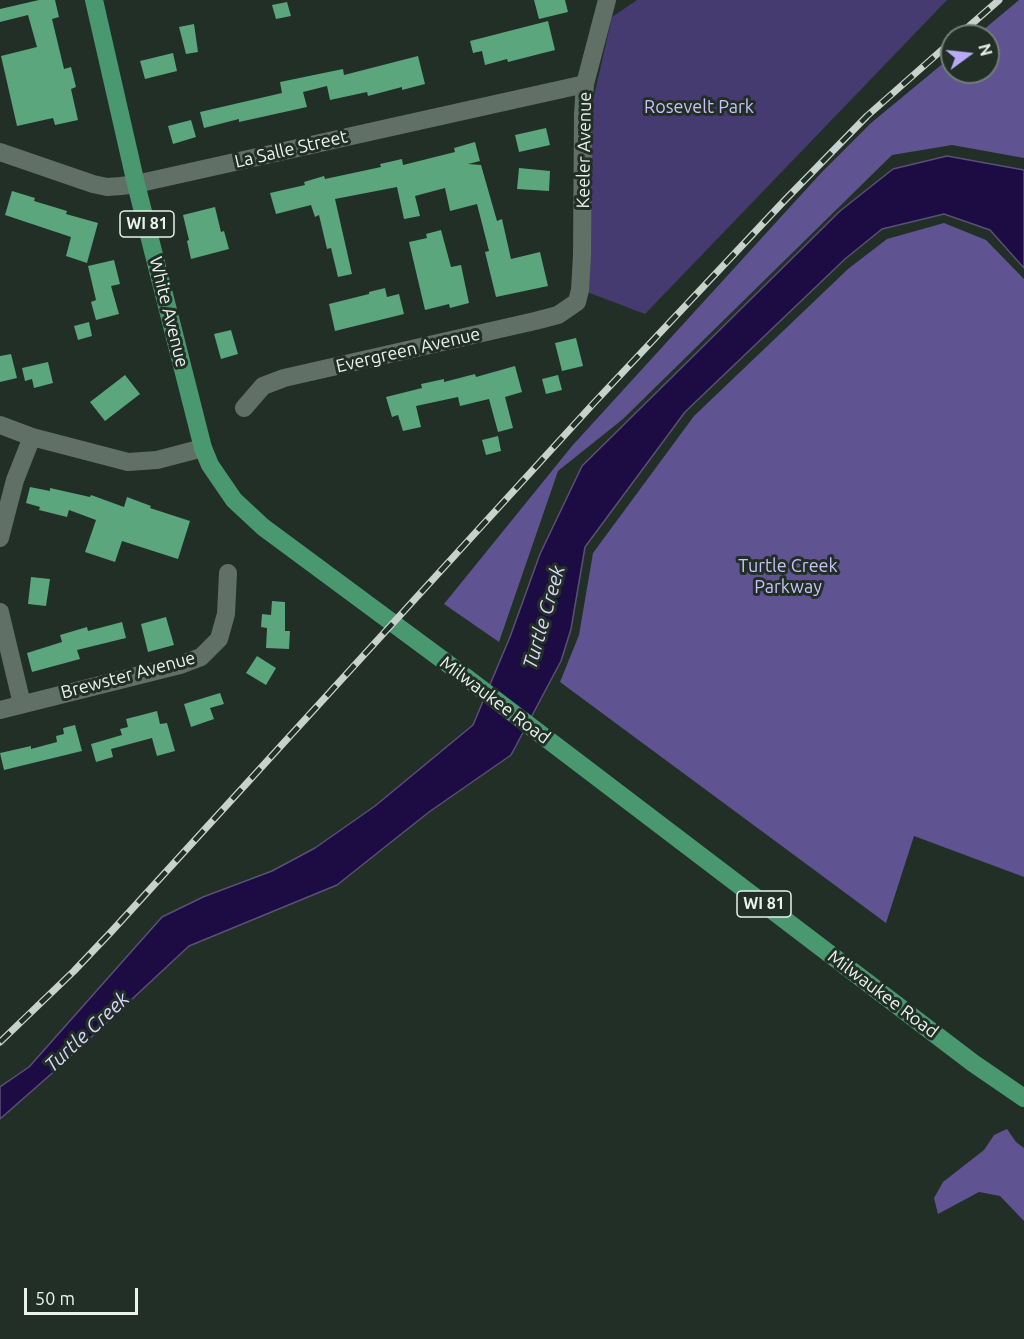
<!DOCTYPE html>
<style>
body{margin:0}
#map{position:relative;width:1024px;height:1339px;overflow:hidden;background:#212f27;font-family:Ubuntu,sans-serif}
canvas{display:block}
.north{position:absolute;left:940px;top:24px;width:60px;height:60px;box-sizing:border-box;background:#212f27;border:2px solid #717d76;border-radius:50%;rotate:75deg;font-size:16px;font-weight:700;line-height:24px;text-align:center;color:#e9f2ed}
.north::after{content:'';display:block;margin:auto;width:21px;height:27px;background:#b7abf7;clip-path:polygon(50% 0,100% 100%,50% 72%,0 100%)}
.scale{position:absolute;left:24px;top:1288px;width:114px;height:27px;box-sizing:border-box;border:3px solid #e9f2ed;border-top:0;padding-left:8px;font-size:18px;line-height:21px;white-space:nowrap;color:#e9f2ed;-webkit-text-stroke:4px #212f27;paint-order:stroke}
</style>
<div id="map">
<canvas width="1024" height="1339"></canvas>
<div class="north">N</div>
<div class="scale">50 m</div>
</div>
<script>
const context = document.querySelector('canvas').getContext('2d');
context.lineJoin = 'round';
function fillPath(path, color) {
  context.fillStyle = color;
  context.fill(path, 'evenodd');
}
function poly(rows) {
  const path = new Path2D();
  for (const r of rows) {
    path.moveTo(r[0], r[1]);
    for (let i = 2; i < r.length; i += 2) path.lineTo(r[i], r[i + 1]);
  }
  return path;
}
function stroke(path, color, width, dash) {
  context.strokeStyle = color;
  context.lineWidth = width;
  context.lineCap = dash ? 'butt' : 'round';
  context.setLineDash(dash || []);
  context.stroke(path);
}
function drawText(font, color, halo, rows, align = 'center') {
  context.font = font + ' Ubuntu,sans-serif';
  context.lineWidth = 6;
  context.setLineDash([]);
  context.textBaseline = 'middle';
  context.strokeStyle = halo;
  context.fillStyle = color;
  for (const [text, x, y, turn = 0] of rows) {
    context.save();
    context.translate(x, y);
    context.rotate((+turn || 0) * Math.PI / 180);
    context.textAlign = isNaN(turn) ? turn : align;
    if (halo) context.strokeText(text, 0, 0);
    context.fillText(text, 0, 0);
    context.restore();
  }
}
const green = poly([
 [637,0,947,0,645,314,587,292,592,105,612,17]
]);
const forest = poly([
 [1019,0,1024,0,1024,158,952,145,892,155,623,419,558,471,499,642,444,604,572,446,821,173,871,123,952,56,952,72,988,72,988,36,976,36],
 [944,223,986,240,1024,279,1024,877,914,836,886,923,560,682,579,635,593,553,694,416,848,269,887,239],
 [1007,1129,1016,1142,1024,1148,1024,1221,1000,1196,979,1192,938,1214,934,1198,943,1182,984,1150,994,1135]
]);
const water = poly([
 [947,156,1024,170,1024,268,990,230,944,214,882,229,845,259,685,412,585,547,571,629,561,661,511,755,429,812,337,885,189,946,58,1068,0,1119,0,1087,29,1067,162,917,203,897,272,871,315,848,375,806,473,725,510,637,540,554,582,466,840,211,893,169,947,156]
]);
const building = poly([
 [39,0,55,0,59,17,52,19,64,69,71,67,76,87,71,89,78,120,55,125,53,118,17,126,1,56,37,47,28,15,0,22,0,9],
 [534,0,565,0,568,12,539,19],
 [287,2,291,16,276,19,272,5],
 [548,21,555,50,508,62,507,59,485,65,482,51,473,53,470,41],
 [194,24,198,52,186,54,179,27],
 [173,53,177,71,145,79,140,61],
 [418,56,425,84,402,90,402,87,368,96,367,92,330,100,327,86,303,92,307,107,239,122,239,119,204,128,200,112,282,93,280,82,343,69,344,75],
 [191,120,196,137,173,144,168,126],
 [546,128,550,145,519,152,515,135],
 [475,142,480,161,468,164,481,165,497,221,502,219,511,259,540,252,548,286,496,297,485,252,489,251,477,204,450,211,445,188,415,196,420,216,404,219,397,187,335,199,352,274,338,277,331,248,327,249,319,215,315,217,311,205,276,214,270,193,305,185,304,182,324,176,325,179,381,167,380,164,402,159,403,165,455,152,454,148],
 [519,168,550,171,549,191,517,189],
 [12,191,35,198,34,201,67,211,66,214,98,223,87,263,66,256,71,237,5,215],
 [215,207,221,232,224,231,229,249,191,259,187,241,189,240,183,215],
 [441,230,451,267,461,265,469,303,450,308,449,304,425,310,409,242,427,238,426,234],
 [114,260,120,284,111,286,119,314,96,320,91,302,96,300,88,266],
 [385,288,387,297,399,294,404,314,335,331,329,304,369,294,369,292],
 [89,322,92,336,78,340,74,326],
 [231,330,238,354,221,359,214,334],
 [576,338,583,366,562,371,555,343],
 [11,354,17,378,0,382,0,356],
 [48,362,53,383,34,388,32,379,25,381,22,368],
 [515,366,522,392,505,397,513,428,498,432,489,399,460,406,458,397,416,406,421,427,403,431,398,415,392,417,386,397,422,388,421,384,444,379,444,382,475,374,476,377],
 [125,375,140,394,105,421,90,402],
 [558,375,562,390,546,394,542,379],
 [498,436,501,451,486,455,482,440],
 [30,487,50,491,50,488,90,497,91,495,124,507,127,497,151,506,150,508,190,521,178,559,122,541,115,562,85,552,96,520,69,510,67,517,39,510,40,507,26,503],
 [31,577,50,579,46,606,28,604],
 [272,601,285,602,285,631,290,631,289,649,266,648,267,628,261,627,262,614,271,615],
 [166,617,174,645,148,652,141,624],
 [122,622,126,638,77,650,80,659,32,672,27,653,62,642,60,635,87,627,88,631],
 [257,656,276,668,266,685,246,673],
 [220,693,224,704,210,708,214,719,191,727,184,704],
 [157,711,160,724,167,723,175,751,157,756,152,738,111,749,113,757,96,762,91,744,122,735,120,729,128,727,126,719],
 [75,725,82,751,4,770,0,753,31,746,31,749,57,742,56,736,64,734,63,728]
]);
const minor = poly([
 [0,152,93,184,107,187,121,186,136,184,585,84],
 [244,408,263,386,284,378,535,321,558,315,577,302,580,290,582,255,583,114,585,84,607,0],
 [0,425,32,437,128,462,157,460,203,448],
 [0,538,15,480,32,437],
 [0,612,22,704],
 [0,710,180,665,201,657,219,639,226,614,228,573]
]);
const major = poly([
 [94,0,136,184,203,448,210,465,234,500,263,527,459,672,973,1063,1024,1098]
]);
const rail = poly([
 [958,36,999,0],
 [0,1042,74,971,111,932,593,404,784,201,867,116,952,41]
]);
const shields = [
 [147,224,54],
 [764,904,54]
];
const shieldNames = [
 ["WI 81",147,224],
 ["WI 81",764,904]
];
const parkNames = [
 ["Rosevelt Park",699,107],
 ["Turtle Creek",788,566],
 ["Parkway",788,587]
];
const streetNames = [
 ["La Salle Street",291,149,-13],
 ["Keeler Avenue",584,150,-89],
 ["White Avenue",169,312,76],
 ["Evergreen Avenue",408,350,-13],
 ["Brewster Avenue",128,675,-15],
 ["Milwaukee Road",495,700,37],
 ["Milwaukee Road",883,994,37]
];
const waterNames = [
 ["Turtle Creek",544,617,-74],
 ["Turtle Creek",87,1032,-43]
];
fillPath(green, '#463b70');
fillPath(forest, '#5f5391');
fillPath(water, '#1d0b43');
stroke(water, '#5a5076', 1.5);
fillPath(building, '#5ba67c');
stroke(minor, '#617066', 18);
stroke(major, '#4a9870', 18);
stroke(rail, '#c8d2cd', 7);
stroke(rail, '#212f27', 4.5, [14]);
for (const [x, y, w] of shields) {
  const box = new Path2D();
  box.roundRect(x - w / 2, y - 13, w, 26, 4.5);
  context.fillStyle = '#212f27';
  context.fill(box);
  stroke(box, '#e9f2ed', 1.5);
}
drawText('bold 16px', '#e9f2ed', null, shieldNames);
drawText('18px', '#cac2f9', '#212f27', parkNames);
drawText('18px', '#e9f2ed', '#212f27', streetNames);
drawText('italic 20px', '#dad5fa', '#212f27', waterNames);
</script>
